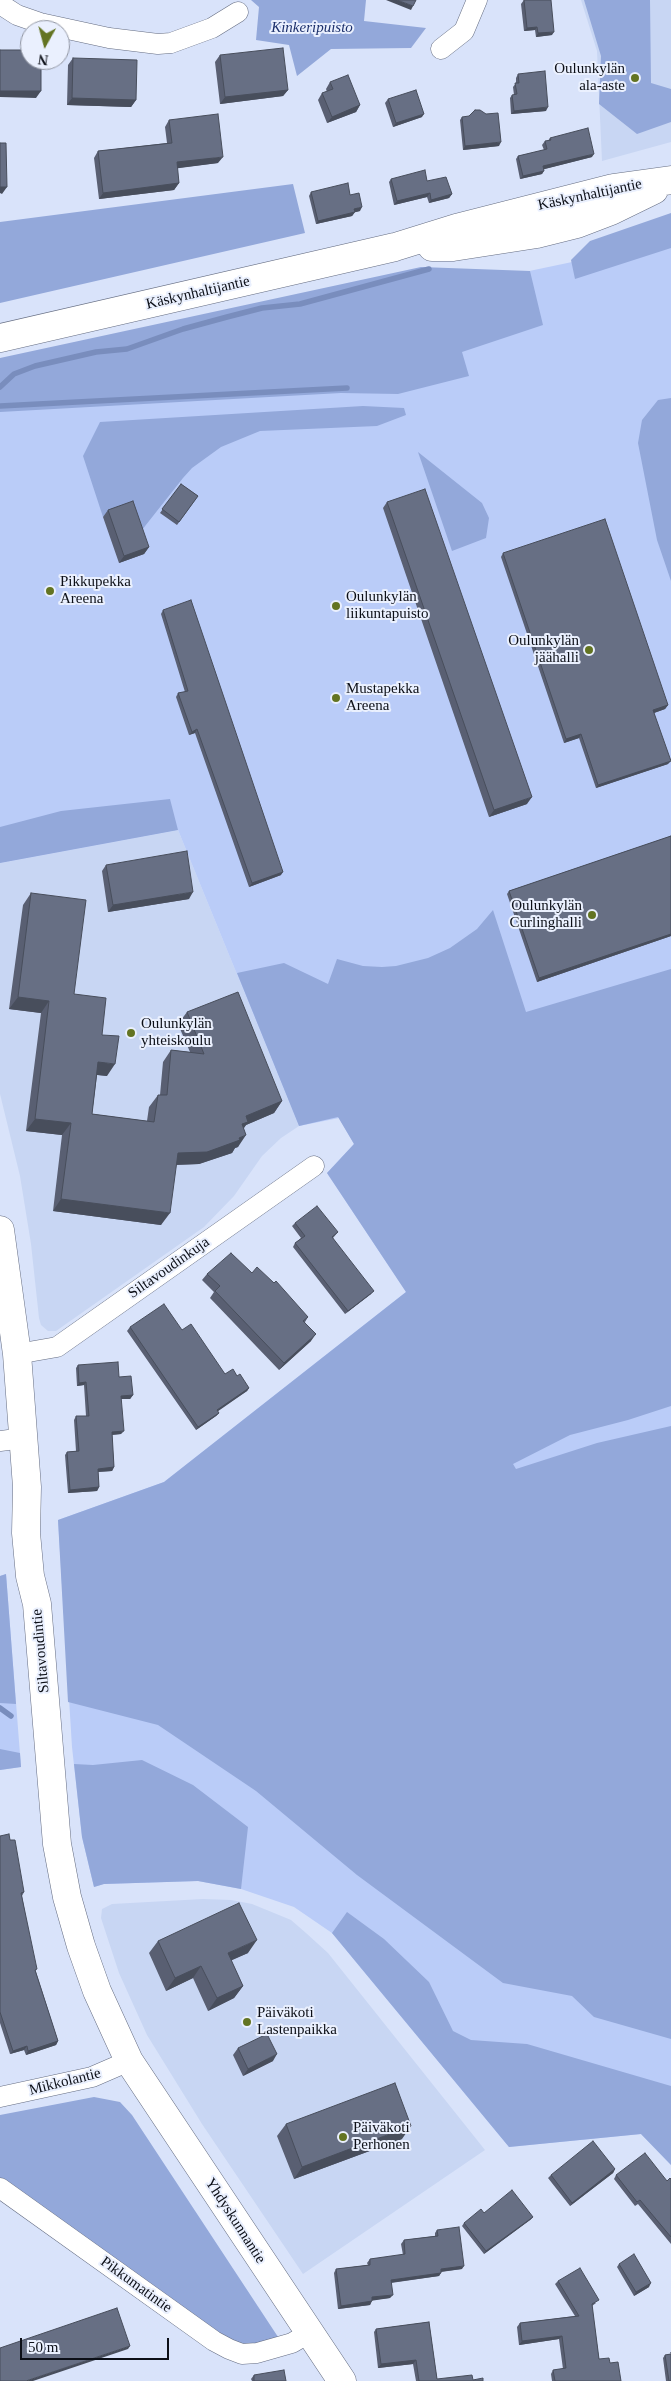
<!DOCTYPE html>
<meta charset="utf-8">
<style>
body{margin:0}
#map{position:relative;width:671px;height:2381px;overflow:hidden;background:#d9e3fa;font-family:Georgia,serif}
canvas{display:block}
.north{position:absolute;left:20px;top:20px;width:50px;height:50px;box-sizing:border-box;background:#eaf0fe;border:1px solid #9196a2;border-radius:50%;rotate:187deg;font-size:14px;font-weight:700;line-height:20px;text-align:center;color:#0c0f17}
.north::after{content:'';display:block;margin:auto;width:18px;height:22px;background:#637422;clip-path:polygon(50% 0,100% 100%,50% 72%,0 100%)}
.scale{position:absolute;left:20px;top:2338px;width:149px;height:22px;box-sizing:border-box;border:2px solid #0c0f17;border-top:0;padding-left:6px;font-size:15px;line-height:18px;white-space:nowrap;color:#0c0f17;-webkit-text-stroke:4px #eaf0fe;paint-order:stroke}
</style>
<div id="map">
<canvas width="671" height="2381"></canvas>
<div class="north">N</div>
<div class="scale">50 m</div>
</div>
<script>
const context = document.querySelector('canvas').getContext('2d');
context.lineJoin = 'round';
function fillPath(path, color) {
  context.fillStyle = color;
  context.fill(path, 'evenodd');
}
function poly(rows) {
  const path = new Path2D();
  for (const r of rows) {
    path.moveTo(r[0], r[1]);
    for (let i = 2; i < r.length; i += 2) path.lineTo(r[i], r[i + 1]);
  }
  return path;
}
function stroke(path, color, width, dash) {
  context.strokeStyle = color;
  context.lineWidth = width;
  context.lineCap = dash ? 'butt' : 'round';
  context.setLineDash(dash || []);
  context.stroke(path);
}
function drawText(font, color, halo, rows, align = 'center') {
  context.font = font + ' Georgia,serif';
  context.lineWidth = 4;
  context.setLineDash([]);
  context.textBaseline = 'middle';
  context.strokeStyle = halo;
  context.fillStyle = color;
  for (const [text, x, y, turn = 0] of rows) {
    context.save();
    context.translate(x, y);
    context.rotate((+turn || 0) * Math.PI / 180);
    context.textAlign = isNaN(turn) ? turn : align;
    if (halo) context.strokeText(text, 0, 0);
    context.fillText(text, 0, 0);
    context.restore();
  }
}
const built = poly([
 [581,0,671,0,671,142,602,161,597,51],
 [178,830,299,1126,281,1138,262,1156,234,1196,204,1227,56,1331,48,1331,41,1325,39,1318,31,1244,20,1176,0,1094,0,863],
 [203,1899,231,1900,252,1904,291,1920,306,1933,328,1953,485,2150,303,2274,202,2124,147,2035,119,1973,101,1918,102,1909,112,1904]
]);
const green = poly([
 [671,228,671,2165,641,2134,509,2147,332,1933,294,1907,241,1889,198,1881,104,1884,94,1887,82,1837,72,1747,58,1520,164,1482,406,1292,327,1173,354,1144,339,1118,299,1126,178,830,0,863,0,382,596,257],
 [6,1574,21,1767,0,1770,0,1576]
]);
const forest = poly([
 [251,0,366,0,364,21,426,28,411,48,331,49,297,76,289,45,256,40,259,7],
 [584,0,650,0,651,83,671,89,671,122,637,134,599,104,601,56],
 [293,184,305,233,0,303,0,222],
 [671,213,671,248,575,279,571,260,590,241],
 [421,267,530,271,543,325,462,352,469,376,398,394,341,393,0,412,0,358],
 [671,398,671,581,657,540,638,443,642,420,658,400],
 [363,406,404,408,406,415,377,426,260,431,221,447,192,468,183,478,138,535,128,508,103,517,83,456,100,422],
 [418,452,482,503,489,518,486,538,452,551],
 [170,799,178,830,0,863,0,827,61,811],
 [493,910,526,1012,671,969,671,1406,628,1420,570,1435,513,1464,516,1469,597,1443,671,1426,671,2039,594,2017,572,1996,503,1983,357,1875,256,1791,158,1725,68,1702,58,1520,164,1482,406,1292,327,1173,354,1144,338,1117,299,1126,237,973,284,963,328,984,337,959,363,966,382,967,396,966,428,958,450,948,477,929],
 [6,1574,16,1704,0,1703,0,1576],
 [0,1749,20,1753,21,1767,0,1770],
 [142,1760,193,1785,248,1827,241,1889,198,1881,104,1884,94,1887,82,1837,74,1764,93,1765],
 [347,1912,384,1939,429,1982,453,2031,471,2040,527,2044,671,2086,671,2165,641,2134,509,2147,332,1933],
 [94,2097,120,2102,132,2115,282,2343,234,2345,0,2179,0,2115]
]);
const stream = poly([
 [0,387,14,374,35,366,96,352,127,349,183,329,227,317,262,308,300,304,429,269],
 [0,406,347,388],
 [0,1708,11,1716]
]);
const minor = poly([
 [0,4,17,15,40,23,109,38,158,44,171,43,212,28,238,12],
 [441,49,464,31,477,0],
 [17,1354,57,1347,314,1166],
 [0,1441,24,1438],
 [0,2097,92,2077,129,2061],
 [0,2188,214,2341,229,2349,242,2354,257,2353,292,2343,309,2333]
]);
const secondary = poly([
 [432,247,453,247,537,234,577,224,611,211,654,190],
 [0,338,395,247,456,228,613,188,671,180],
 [0,1230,17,1354,27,1487,26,1533,30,1576,37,1604,57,1844,67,1897,81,1946,97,1991,129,2061,342,2381]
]);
const wall = poly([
 [524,0,552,35,536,37,535,30,524,31,521,4],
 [220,55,288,90,283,96,220,104,215,62],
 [73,58,136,100,131,107,67,105,68,65],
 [518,74,546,111,511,114,510,98,512,95,514,95,513,87,516,83,516,78],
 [330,82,360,105,356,112,327,123,318,100,322,93,327,92,326,89],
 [388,99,422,117,393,127,385,103],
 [462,117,499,146,463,150,460,120],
 [169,120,218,163,177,168,179,183,174,190,99,199,94,158,98,151,167,143,165,127],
 [550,138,592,157,544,169,542,174,520,179,516,159,518,156,544,150,542,145,545,141,548,141],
 [391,179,427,181,452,194,449,198,429,203,427,197,394,205,389,182],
 [311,192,350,195,360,211,355,212,352,216,316,224,309,196],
 [181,484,198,496,177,525,160,513],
 [387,502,527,804,489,817,383,508],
 [108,510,149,547,144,554,119,563,103,517],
 [503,553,668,705,665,709,654,713,668,764,596,788,579,738,564,743,501,557],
 [163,610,281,875,249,887,195,733,189,735,176,697,178,693,185,692,161,614],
 [671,836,671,936,537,982,507,894,509,891],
 [106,865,189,899,108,912,102,871],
 [31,893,74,994,102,1035,107,1076,97,1075,92,1114,147,1121,149,1107,158,1095,160,1095,163,1062,171,1050,190,1052,178,1024,187,1012,282,1101,274,1113,246,1125,244,1128,238,1147,235,1148,232,1153,199,1164,176,1165,161,1225,53,1211,62,1135,26,1131,41,1013,9,1009,23,905],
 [295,1223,338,1232,333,1238,371,1294,345,1314,293,1247,295,1243,301,1238,292,1226],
 [252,1273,308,1317,305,1322,311,1341,279,1370,210,1298,214,1292,202,1280,207,1274],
 [130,1327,182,1330,225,1374,237,1376,249,1388,247,1391,217,1411,219,1413,216,1416,196,1430,127,1331],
 [78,1365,119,1377,133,1395,130,1399,121,1399,121,1434,112,1435,114,1467,112,1471,98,1472,99,1487,97,1491,68,1493,65,1455,67,1452,76,1451,74,1420,76,1416,86,1416,84,1385,77,1386,76,1368],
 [0,1836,24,1892,22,1896,36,1972,58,2041,56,2045,26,2055,24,2050,10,2054,0,2023],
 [158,1941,248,1953,231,1960,243,1986,234,1998,208,2011,193,1978,166,1991,149,1953],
 [238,2048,273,2061,243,2076,233,2055],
 [286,2124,402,2139,294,2179,277,2136],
 [615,2169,613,2173,570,2206,548,2178,551,2175],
 [616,2175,667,2181,671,2179,671,2244,638,2204,635,2206,614,2179],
 [484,2213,533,2217,530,2220,484,2254,462,2226,464,2223],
 [437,2230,462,2269,441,2272,439,2276,391,2283,390,2298,372,2300,370,2305,338,2309,334,2273,336,2269,368,2265,367,2263,370,2259,403,2255,401,2244,404,2240,435,2236,435,2233],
 [619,2264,649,2287,634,2296,617,2267],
 [558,2281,596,2303,592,2306,599,2359,610,2363,621,2381,552,2381,551,2374,553,2370,563,2369,559,2339,519,2345,517,2327,520,2323,575,2316,555,2284],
 [429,2322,437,2379,473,2380,483,2381,416,2381,413,2364,378,2368,374,2332,376,2329],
 [670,2352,671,2352,671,2381,666,2381,663,2358,665,2355,671,2354],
 [254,2375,286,2381,252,2381,251,2379]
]);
const shadedWall = poly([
 [386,0,397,0,413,6,411,10],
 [537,27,535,30,524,31,527,28],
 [554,32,552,35,536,37,538,33],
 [288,90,283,96,220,104,225,97],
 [0,91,41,91,36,98,0,97],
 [72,98,136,100,131,107,67,105],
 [360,105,356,112,327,123,332,117],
 [548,107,546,111,511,114,514,111],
 [424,114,422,117,393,127,396,123],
 [501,142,499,146,463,150,465,146],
 [594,154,592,157,541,170,543,166],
 [223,157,218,163,172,169,177,162],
 [544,171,542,174,520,179,523,176],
 [179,183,174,190,99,199,103,193],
 [0,187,7,187,2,194,0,193],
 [430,193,427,197,394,205,397,201],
 [452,194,449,198,429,203,431,200],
 [362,207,360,211,352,213,354,209],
 [355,212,352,216,316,224,318,221],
 [149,547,144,554,119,563,124,556],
 [668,705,665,709,651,714,653,710],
 [197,729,195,733,189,735,192,732],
 [581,734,579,738,564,743,566,739],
 [671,761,668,764,596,788,598,785],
 [532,797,527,804,489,817,494,810],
 [283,872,281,875,249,887,252,883],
 [193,892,189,899,108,912,113,905],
 [671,934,671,936,537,982,539,978],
 [18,997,49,1001,41,1013,9,1009],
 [98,1062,115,1064,107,1076,90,1074],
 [282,1101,274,1113,246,1125,239,1134,234,1136,246,1116],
 [35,1119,71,1123,62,1135,26,1131],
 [246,1135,238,1147,235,1148,232,1153,199,1164,169,1165,178,1153,239,1138],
 [61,1199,170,1213,161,1225,53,1211],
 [374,1291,371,1294,345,1314,348,1311],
 [316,1334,311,1341,279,1370,284,1363],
 [86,1382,84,1385,77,1386,79,1383],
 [249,1388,247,1391,214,1414,217,1410],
 [133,1395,130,1399,118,1399,121,1396],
 [219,1413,216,1416,196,1430,198,1427],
 [124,1431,121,1434,109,1435,112,1432],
 [114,1467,112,1471,95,1472,98,1469],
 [99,1487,97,1491,68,1493,70,1490],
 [257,1940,248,1953,219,1966,228,1953],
 [201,1966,193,1978,166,1991,175,1978],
 [243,1986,234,1998,208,2011,217,1998],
 [58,2041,56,2045,26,2055,28,2051],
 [27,2046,24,2050,10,2054,13,2051],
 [277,2054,273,2061,243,2076,248,2069],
 [411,2126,402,2139,294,2179,302,2167],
 [615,2169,613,2173,570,2206,572,2203],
 [533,2217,530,2220,484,2254,486,2251],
 [464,2266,462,2269,438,2272,441,2269],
 [441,2273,439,2276,388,2283,391,2280],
 [651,2283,649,2287,634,2296,636,2292],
 [393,2295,390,2298,370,2301,372,2297],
 [372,2301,370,2305,338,2309,341,2306],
 [562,2336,559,2339,519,2345,522,2341],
 [130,2346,128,2349,33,2381,26,2381],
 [416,2360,413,2364,378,2368,381,2364]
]);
const building = poly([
 [397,0,416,0,413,6,397,0],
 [524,0,551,0,554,32,538,33,537,27,527,28,524,0],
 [283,48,288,90,225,97,220,55,283,48],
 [0,50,30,50,30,60,41,60,41,91,0,91,0,50],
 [73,58,137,60,136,100,72,98,73,58],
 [545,71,548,107,514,111,512,95,517,94,515,83,519,83,518,74,545,71],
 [348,75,360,105,332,117,322,93,333,89,330,82,348,75],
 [416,90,424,114,396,123,388,99,416,90],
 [475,110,480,110,486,114,498,113,501,142,465,146,462,117,469,116,475,110],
 [218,114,223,157,177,162,179,183,103,193,98,151,172,143,169,120,218,114],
 [588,128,594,154,543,166,544,171,523,176,518,156,547,149,545,141,551,140,550,138,588,128],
 [0,143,6,143,7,187,0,187,0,143],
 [425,170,427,181,446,177,452,194,431,200,430,193,397,201,391,179,425,170],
 [348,183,350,195,359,193,362,207,354,209,355,212,318,221,311,192,348,183],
 [181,484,198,496,179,522,162,509,181,484],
 [425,489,532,797,494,810,387,502,425,489],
 [133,501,149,547,124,556,108,510,133,501],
 [605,519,668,705,653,710,671,761,598,785,581,734,566,739,503,553,605,519],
 [191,600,283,872,252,883,197,729,192,732,178,693,188,691,163,610,191,600],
 [671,836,671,934,539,978,509,891,671,836],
 [187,851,193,892,113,905,106,865,187,851],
 [31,893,86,900,74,994,106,998,102,1035,119,1036,115,1064,98,1062,92,1114,154,1122,158,1095,167,1095,171,1050,204,1054,187,1012,238,992,282,1101,246,1116,248,1122,242,1124,246,1135,239,1138,240,1140,207,1152,178,1153,170,1213,61,1199,71,1123,35,1119,49,1001,18,997,31,893],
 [317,1206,338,1232,332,1237,374,1291,348,1311,295,1243,305,1236,295,1223,317,1206],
 [231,1253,252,1273,257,1267,274,1283,276,1281,308,1317,303,1321,316,1334,284,1363,215,1291,220,1286,207,1274,231,1253],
 [164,1304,182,1330,191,1324,225,1374,233,1369,237,1376,240,1374,249,1388,217,1410,219,1413,198,1427,130,1327,164,1304],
 [118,1362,119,1377,131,1376,133,1395,121,1396,124,1431,112,1432,114,1467,98,1469,99,1487,70,1490,67,1452,79,1451,76,1416,89,1416,86,1382,79,1383,78,1365,118,1362],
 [9,1834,10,1840,15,1840,24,1892,21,1893,37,1969,35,1970,58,2041,28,2051,27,2046,13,2051,0,2012,0,1836,9,1834],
 [239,1903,257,1940,228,1953,243,1986,217,1998,201,1966,175,1978,158,1941,239,1903],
 [267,2034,277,2054,248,2069,238,2048,267,2034],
 [395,2083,411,2126,302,2167,286,2124,395,2083],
 [593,2141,615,2169,572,2203,551,2175,593,2141],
 [645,2153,667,2181,670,2178,671,2179,671,2237,640,2200,637,2202,616,2175,645,2153],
 [512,2190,533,2217,486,2251,464,2223,481,2209,484,2213,512,2190],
 [459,2227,464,2266,441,2269,441,2273,391,2280,393,2295,372,2297,372,2301,341,2306,336,2269,370,2265,370,2259,405,2254,404,2240,438,2236,437,2230,459,2227],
 [634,2254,651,2283,636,2292,619,2264,634,2254],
 [580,2268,599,2300,592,2304,599,2359,609,2358,610,2363,618,2362,621,2381,555,2381,553,2370,566,2368,562,2336,522,2341,520,2323,579,2316,558,2281,580,2268],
 [117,2308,130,2346,26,2381,0,2381,0,2348,117,2308],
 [429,2322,437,2379,472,2375,473,2380,483,2378,483,2381,419,2381,416,2360,381,2364,376,2329,429,2322],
 [671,2354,671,2381,669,2381,665,2355,671,2354],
 [284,2370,286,2381,254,2381,254,2375,284,2370]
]);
const markers = [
 [635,78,5,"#637422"],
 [50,591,5,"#637422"],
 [336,606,5,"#637422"],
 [589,650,5,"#637422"],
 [336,698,5,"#637422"],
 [592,915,5,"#637422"],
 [131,1033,5,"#637422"],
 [247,2022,5,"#637422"],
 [343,2137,5,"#637422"]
];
const parkNames = [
 ["Kinkeripuisto",312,28]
];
const poiNames = [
 ["Oulunkylän",625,69,"right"],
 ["ala-aste",625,86,"right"],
 ["Pikkupekka",60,582],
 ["Areena",60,599],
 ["Oulunkylän",346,597],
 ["liikuntapuisto",346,614],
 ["Oulunkylän",579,641,"right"],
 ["jäähalli",579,658,"right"],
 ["Mustapekka",346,689],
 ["Areena",346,706],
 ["Oulunkylän",582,906,"right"],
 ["Curlinghalli",582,923,"right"],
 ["Oulunkylän",141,1024],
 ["yhteiskoulu",141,1041],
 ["Päiväkoti",257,2013],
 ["Lastenpaikka",257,2030],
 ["Päiväkoti",353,2128],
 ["Perhonen",353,2145]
];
const streetNames = [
 ["Käskynhaltijantie",590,195,-12],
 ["Käskynhaltijantie",198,293,-13],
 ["Siltavoudinkuja",169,1268,-35],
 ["Siltavoudintie",41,1651,-95],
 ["Mikkolantie",65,2082,-14],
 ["Yhdyskunnantie",235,2221,57],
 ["Pikkumatintie",136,2285,36]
];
fillPath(built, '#c8d6f3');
fillPath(green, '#baccf8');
fillPath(forest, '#93a8da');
stroke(stream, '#798dbd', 5.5);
stroke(minor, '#656d82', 21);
stroke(secondary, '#656d82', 29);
stroke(minor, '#fff', 20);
stroke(secondary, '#fff', 28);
fillPath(wall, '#595f72');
fillPath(shadedWall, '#484e5c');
fillPath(building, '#676f84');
stroke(building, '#484e5c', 1);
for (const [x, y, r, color] of markers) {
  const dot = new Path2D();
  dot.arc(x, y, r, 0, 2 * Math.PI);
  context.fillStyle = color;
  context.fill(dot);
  stroke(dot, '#eaf0fe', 2);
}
drawText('italic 15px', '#1d316c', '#eaf0fe', parkNames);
drawText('15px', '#0c0f17', '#eaf0fe', poiNames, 'left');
drawText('15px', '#0c0f17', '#eaf0fe', streetNames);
</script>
